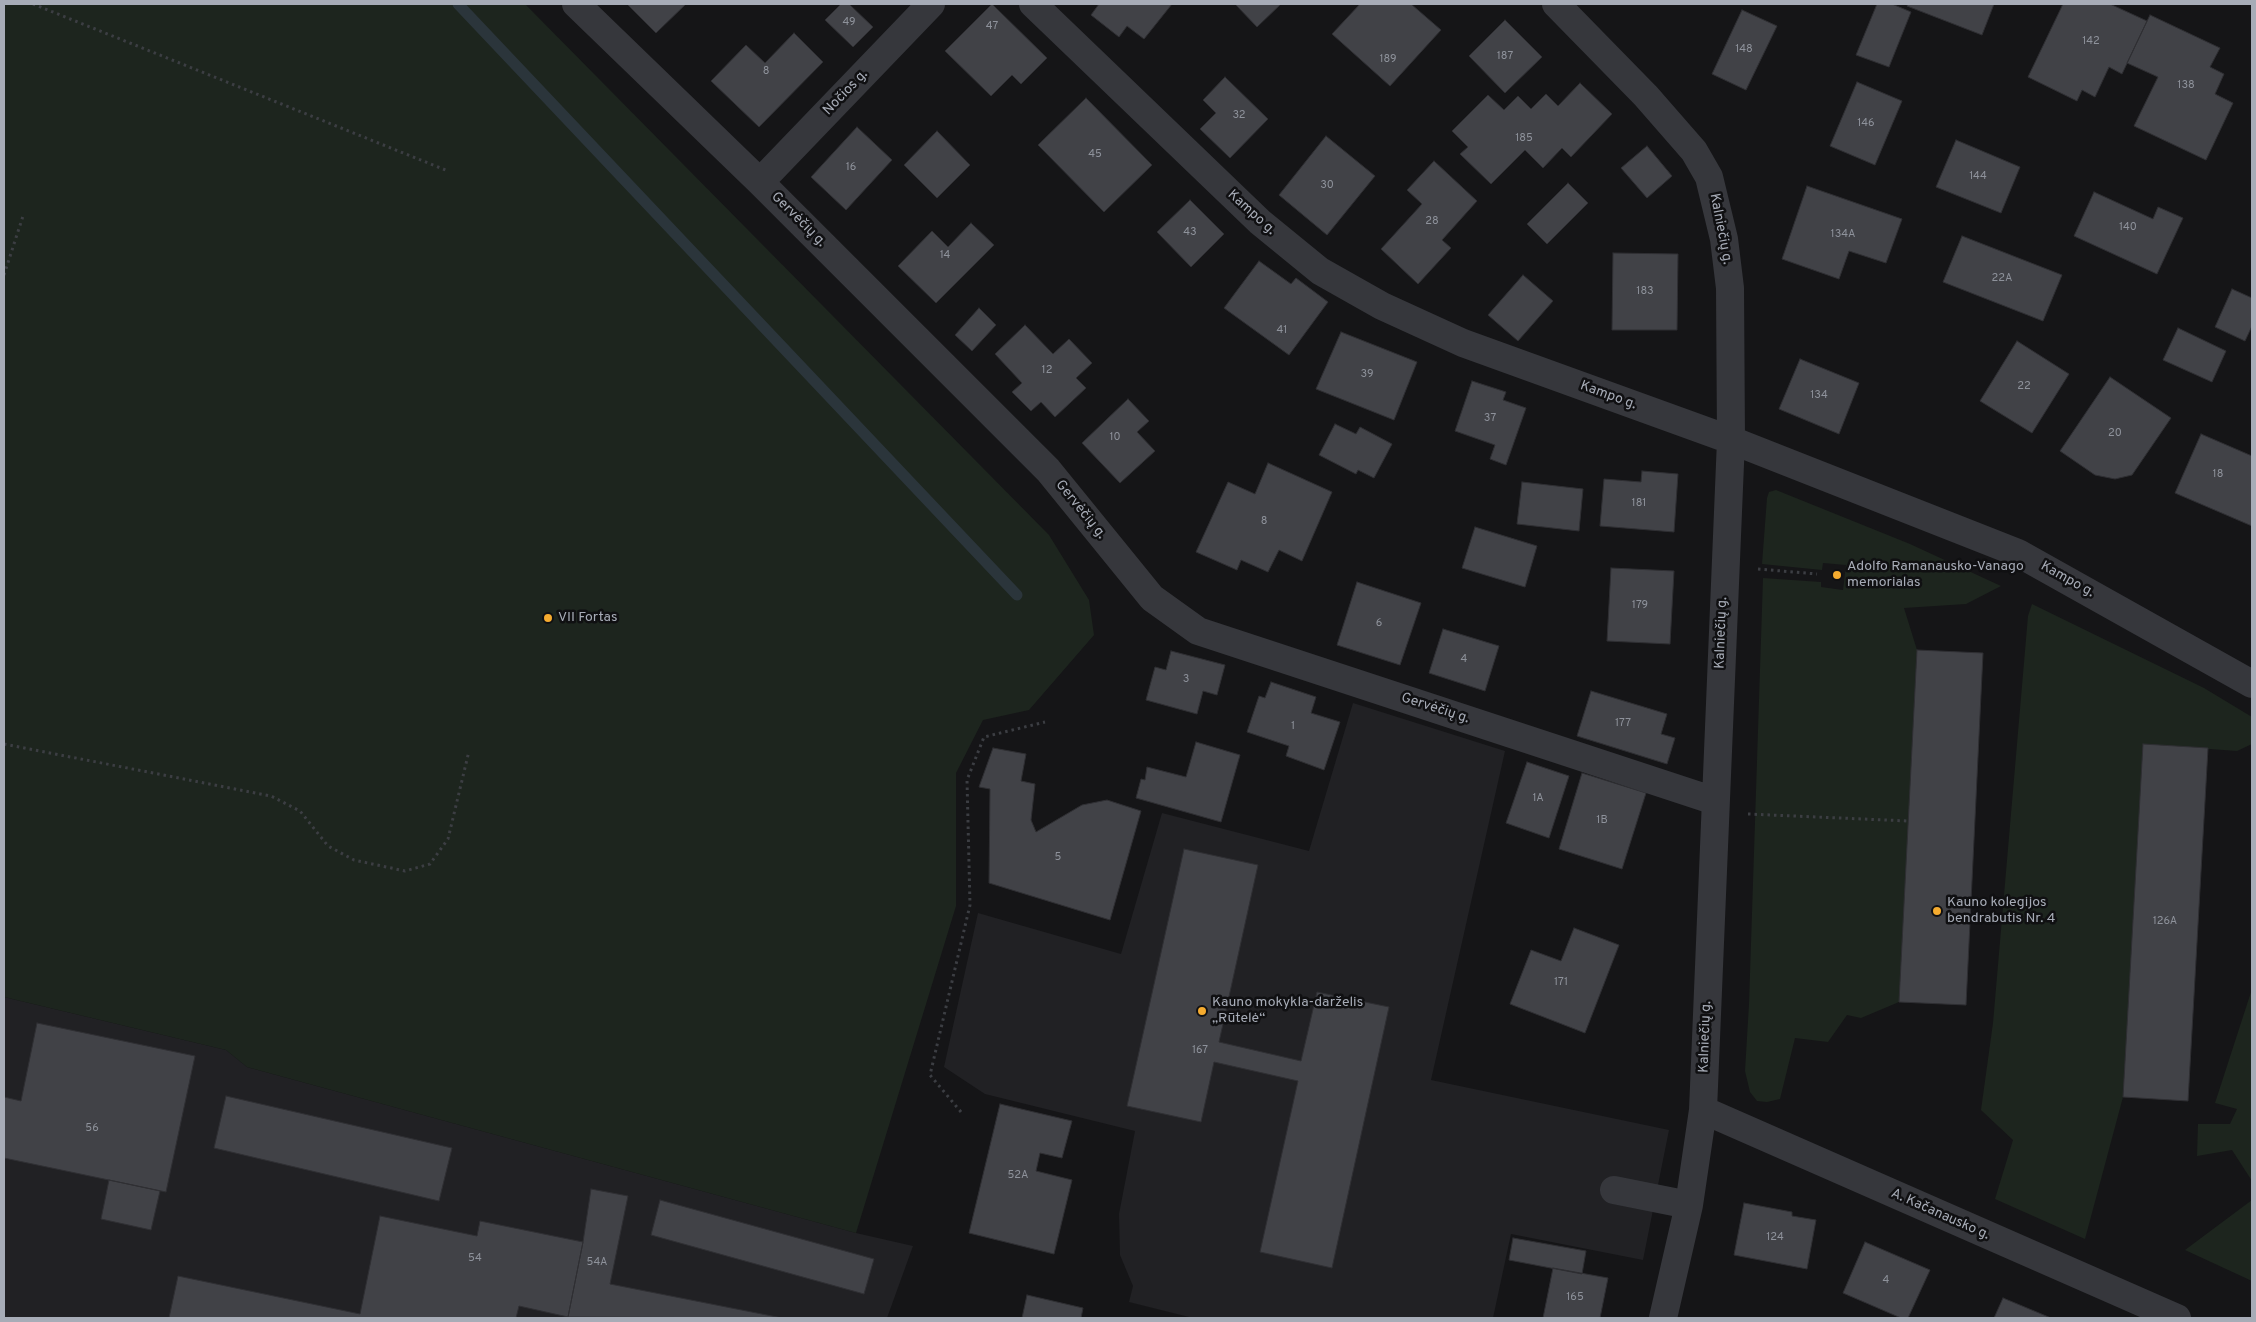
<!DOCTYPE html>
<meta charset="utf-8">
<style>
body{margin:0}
#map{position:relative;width:2256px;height:1322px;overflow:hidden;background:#151517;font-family:Overpass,sans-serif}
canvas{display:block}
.frame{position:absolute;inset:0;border:5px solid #a7acb7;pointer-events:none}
</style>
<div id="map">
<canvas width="2256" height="1322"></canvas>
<div class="frame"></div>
</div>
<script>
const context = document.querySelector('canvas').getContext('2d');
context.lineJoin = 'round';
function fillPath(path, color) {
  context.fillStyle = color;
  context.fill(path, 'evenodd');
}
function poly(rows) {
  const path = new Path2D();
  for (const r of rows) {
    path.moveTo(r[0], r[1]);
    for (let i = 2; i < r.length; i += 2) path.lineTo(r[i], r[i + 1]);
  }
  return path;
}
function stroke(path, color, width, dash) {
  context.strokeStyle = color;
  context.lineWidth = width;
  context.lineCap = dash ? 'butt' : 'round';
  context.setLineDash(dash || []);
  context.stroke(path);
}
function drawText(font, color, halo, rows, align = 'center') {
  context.font = font + ' Overpass,sans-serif';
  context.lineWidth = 5;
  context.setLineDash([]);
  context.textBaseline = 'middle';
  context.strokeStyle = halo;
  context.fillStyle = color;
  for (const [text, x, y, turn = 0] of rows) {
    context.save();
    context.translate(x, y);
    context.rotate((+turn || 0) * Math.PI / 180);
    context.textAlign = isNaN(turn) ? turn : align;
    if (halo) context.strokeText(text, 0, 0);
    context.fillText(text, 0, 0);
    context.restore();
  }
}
const built = poly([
 [1353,703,1505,751,1431,1080,1669,1130,1643,1260,1511,1234,1493,1318,1193,1318,1129,1302,1133,1286,1120,1255,1119,1214,1135,1131,985,1094,944,1067,978,913,1121,954,1162,813,1309,851],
 [4,997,226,1050,247,1067,856,1233,913,1246,887,1318,4,1318]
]);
const green = poly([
 [4,4,525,4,1049,535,1089,600,1094,635,1029,710,983,720,956,773,956,906,856,1233,247,1067,226,1050,4,997],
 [1776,490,1910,544,2001,586,1966,604,1904,608,1917,650,1899,1002,1861,1018,1847,1015,1828,1042,1795,1038,1780,1099,1767,1102,1757,1101,1750,1092,1745,1071,1749,1004,1763,578,1821,582,1821,587,1843,590,1846,565,1823,563,1822,570,1762,564,1767,498,1769,492],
 [2032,604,2204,688,2252,717,2252,744,2237,751,2143,744,2123,1097,2085,1239,1995,1199,2013,1140,1981,1110,1993,1023,2028,616],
 [2252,989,2252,1181,2232,1150,2197,1156,2198,1124,2230,1124,2237,1109,2215,1103],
 [2252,1200,2252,1281,2185,1250]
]);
const stream = poly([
 [458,4,1017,595]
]);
const building = poly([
 [627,4,686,4,656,33,627,4],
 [841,4,849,4,873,27,853,47,825,20,841,4],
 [992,4,1047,58,1021,84,1012,75,991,96,945,51,992,4],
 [1099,4,1172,4,1144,39,1127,26,1119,37,1091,15,1099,4],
 [1235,4,1281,4,1257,27,1235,4],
 [1360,4,1411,4,1441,30,1390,86,1332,34,1360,4],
 [1877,4,1892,4,1911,12,1889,67,1856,55,1877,4],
 [1908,4,1994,4,1982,35,1907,6,1908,4],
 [2063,4,2110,4,2147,21,2122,74,2109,67,2095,97,2082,90,2077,101,2028,77,2063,4],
 [1742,10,1777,26,1746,90,1712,74,1742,10],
 [2150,15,2220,48,2210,67,2224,74,2215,94,2233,103,2206,160,2134,126,2158,77,2127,63,2150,15],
 [1505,20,1542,57,1505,93,1469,56,1505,20],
 [794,33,823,62,759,127,711,81,746,45,765,63,794,33],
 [1225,77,1268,119,1230,158,1200,129,1216,113,1203,100,1225,77],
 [1857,82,1902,101,1875,165,1830,146,1857,82],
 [1580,83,1612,114,1571,157,1562,148,1543,168,1525,150,1491,184,1460,154,1468,147,1452,131,1488,95,1504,110,1518,96,1531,109,1546,94,1558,106,1580,83],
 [1086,98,1152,165,1104,212,1038,145,1086,98],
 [857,127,892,160,846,210,811,177,857,127],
 [937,131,970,165,937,198,904,165,937,131],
 [1326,136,1375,176,1327,235,1279,195,1326,136],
 [1956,140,2020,167,2001,213,1936,187,1956,140],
 [1647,146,1672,176,1647,198,1621,168,1647,146],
 [1434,161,1477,201,1442,240,1451,248,1418,284,1381,249,1422,204,1407,190,1434,161],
 [1568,183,1588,203,1547,244,1527,224,1568,183],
 [1807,186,1902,219,1886,263,1849,251,1839,279,1782,259,1807,186],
 [2094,192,2153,219,2158,207,2183,218,2157,274,2074,236,2094,192],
 [1190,200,1224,234,1191,267,1157,232,1190,200],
 [971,223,994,245,936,303,898,266,932,231,948,247,971,223],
 [1962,236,2062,275,2043,321,1943,282,1962,236],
 [1613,253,1678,254,1677,330,1612,330,1613,253],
 [1259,261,1291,284,1296,278,1328,302,1289,355,1224,308,1259,261],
 [1523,275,1553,301,1518,341,1488,315,1523,275],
 [2232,289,2252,298,2252,326,2245,341,2215,327,2232,289],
 [979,308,996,325,972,351,955,335,979,308],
 [1025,325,1053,354,1069,339,1092,363,1076,378,1086,388,1055,417,1041,402,1031,411,1012,392,1022,383,995,354,1025,325],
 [2178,328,2226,351,2212,382,2163,360,2178,328],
 [1341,332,1417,362,1394,420,1316,389,1341,332],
 [2017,341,2069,374,2032,433,1980,401,2017,341],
 [1800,359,1859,383,1839,434,1779,409,1800,359],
 [2110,377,2171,418,2132,475,2115,479,2095,475,2060,451,2110,377],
 [1472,381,1506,392,1503,400,1526,408,1506,465,1490,459,1495,445,1455,431,1472,381],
 [1128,399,1149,421,1137,432,1155,451,1120,483,1082,443,1128,399],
 [1335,424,1356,434,1360,427,1392,444,1374,478,1358,470,1356,474,1319,455,1335,424],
 [2201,434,2252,456,2252,526,2175,493,2201,434],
 [1268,463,1332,492,1302,561,1279,550,1268,572,1241,560,1237,570,1196,552,1228,482,1255,494,1268,463],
 [1642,471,1678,474,1674,532,1600,526,1604,479,1641,482,1642,471],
 [1522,482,1583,489,1579,531,1517,524,1522,482],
 [1475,527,1537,546,1525,587,1462,568,1475,527],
 [1611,568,1674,571,1670,644,1607,641,1611,568],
 [1357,582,1421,603,1400,665,1337,645,1357,582],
 [1443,629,1499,646,1485,691,1429,673,1443,629],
 [1917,650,1983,653,1966,1005,1899,1002,1917,650],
 [1171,651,1225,665,1217,695,1203,691,1197,714,1146,700,1155,667,1166,670,1171,651],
 [1271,682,1316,697,1311,713,1340,722,1324,770,1286,756,1289,746,1247,732,1259,696,1265,698,1271,682],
 [1591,691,1667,714,1661,734,1675,738,1667,764,1577,736,1591,691],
 [1196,742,1240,755,1221,822,1136,798,1141,779,1145,780,1147,767,1186,777,1196,742],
 [2143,744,2208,748,2188,1101,2123,1097,2143,744],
 [993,748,1026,754,1021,781,1035,784,1031,820,1036,832,1082,805,1107,800,1141,811,1110,920,989,883,990,789,979,787,993,748],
 [1527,762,1569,776,1549,838,1506,823,1527,762],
 [1582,773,1646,793,1622,869,1559,849,1582,773],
 [1184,849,1258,865,1219,1042,1301,1061,1317,992,1389,1007,1332,1268,1260,1252,1298,1081,1214,1062,1201,1122,1127,1106,1184,849],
 [1574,928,1619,945,1585,1033,1510,1004,1531,950,1561,961,1574,928],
 [37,1023,195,1056,166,1192,4,1158,4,1097,21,1101,37,1023],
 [226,1096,452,1148,439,1201,214,1148,226,1096],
 [1000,1104,1072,1121,1062,1158,1040,1153,1036,1171,1072,1180,1054,1254,969,1233,1000,1104],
 [109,1180,160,1191,151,1230,101,1219,109,1180],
 [591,1189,628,1196,610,1284,782,1318,568,1317,583,1242,591,1189],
 [660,1200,874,1259,864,1294,651,1235,660,1200],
 [1744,1203,1792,1212,1792,1216,1816,1220,1807,1269,1734,1255,1744,1203],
 [380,1216,477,1236,480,1221,583,1242,568,1317,519,1306,516,1318,169,1318,178,1276,360,1314,380,1216],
 [1513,1238,1586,1251,1582,1274,1509,1260,1513,1238],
 [1865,1242,1930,1270,1908,1318,1901,1318,1843,1293,1865,1242],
 [1553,1268,1608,1278,1600,1318,1543,1318,1553,1268],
 [1027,1295,1083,1308,1081,1318,1022,1318,1027,1295],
 [2003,1298,2051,1318,1994,1318,2003,1298]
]);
const path = poly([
 [33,4,448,171],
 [4,275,23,216],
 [1758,569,1817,574],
 [4,744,271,796,300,811,328,846,354,860,405,871,430,864,448,839,469,751],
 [1748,814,1908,821],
 [961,1112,930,1075,970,905,967,780,984,737,1045,722]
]);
const minor = poly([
 [576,4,760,182,1048,470,1152,598,1198,631,1715,801],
 [1033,4,1260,222,1320,271,1382,306,1463,343,1731,440,2018,553,2252,684],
 [1556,4,1646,96,1694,151,1709,177,1724,239,1730,288,1731,440,1703,1110,1689,1205,1663,1318],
 [760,182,931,4],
 [1703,1110,2177,1318],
 [1614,1190,1689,1205]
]);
const markers = [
 [1837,575,5,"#f5ab2f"],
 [548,618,5,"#f5ab2f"],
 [1937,911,5,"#f5ab2f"],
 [1202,1011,5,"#f5ab2f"]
];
const numberNames = [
 ["49",849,23],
 ["47",992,27],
 ["142",2091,42],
 ["148",1744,50],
 ["187",1505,57],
 ["189",1388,60],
 ["8",766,72],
 ["138",2186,86],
 ["32",1239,116],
 ["146",1866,124],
 ["185",1524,139],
 ["45",1095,155],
 ["16",851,168],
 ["144",1978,177],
 ["30",1327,186],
 ["28",1432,222],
 ["140",2128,228],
 ["43",1190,233],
 ["134A",1843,235],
 ["14",945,256],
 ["22A",2002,279],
 ["183",1645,292],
 ["41",1282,331],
 ["12",1047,371],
 ["39",1367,375],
 ["22",2024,387],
 ["134",1819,396],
 ["37",1490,419],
 ["20",2115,434],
 ["10",1115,438],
 ["18",2218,475],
 ["181",1639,504],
 ["8",1264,522],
 ["179",1640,606],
 ["6",1379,624],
 ["4",1464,660],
 ["3",1186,680],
 ["177",1623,724],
 ["1",1293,727],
 ["1A",1538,799],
 ["1B",1602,821],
 ["5",1058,858],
 ["126A",2165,922],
 ["171",1561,983],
 ["167",1200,1051],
 ["56",92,1129],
 ["52A",1018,1176],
 ["124",1775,1238],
 ["54",475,1259],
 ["54A",597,1263],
 ["4",1886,1281],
 ["165",1575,1298]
];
const streetNames = [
 ["Nočios g.",846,93,-46],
 ["Kampo g.",1251,213,42],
 ["Gervėčių g.",798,220,45],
 ["Kalniečių g.",1720,229,79],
 ["Kampo g.",1608,396,20],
 ["Gervėčių g.",1080,510,51],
 ["Kampo g.",2067,580,29],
 ["Kalniečių g.",1722,633,-88],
 ["Gervėčių g.",1435,709,18],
 ["Kalniečių g.",1706,1037,-88],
 ["A. Kačanausko g.",1940,1215,24]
];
const poiNames = [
 ["Adolfo Ramanausko-Vanago",1847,567],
 ["memorialas",1847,583],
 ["VII Fortas",558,618],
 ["Kauno kolegijos",1947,903],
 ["bendrabutis Nr. 4",1947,919],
 ["Kauno mokykla-darželis",1212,1003],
 ["„Rūtelė“",1212,1019]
];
fillPath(built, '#212124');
fillPath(green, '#1d251e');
stroke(stream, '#2b353b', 11);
fillPath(building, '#414247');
stroke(building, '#2f2f33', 1);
stroke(path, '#3c3e43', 3, [2.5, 4]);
stroke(minor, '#36373c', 28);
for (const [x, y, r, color] of markers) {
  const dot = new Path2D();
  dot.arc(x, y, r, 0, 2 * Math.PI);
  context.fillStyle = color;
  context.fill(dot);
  stroke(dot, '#101012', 2);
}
drawText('11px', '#8e929b', null, numberNames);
drawText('14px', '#a7acb7', '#101012', streetNames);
drawText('14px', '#a7acb7', '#101012', poiNames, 'left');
</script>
